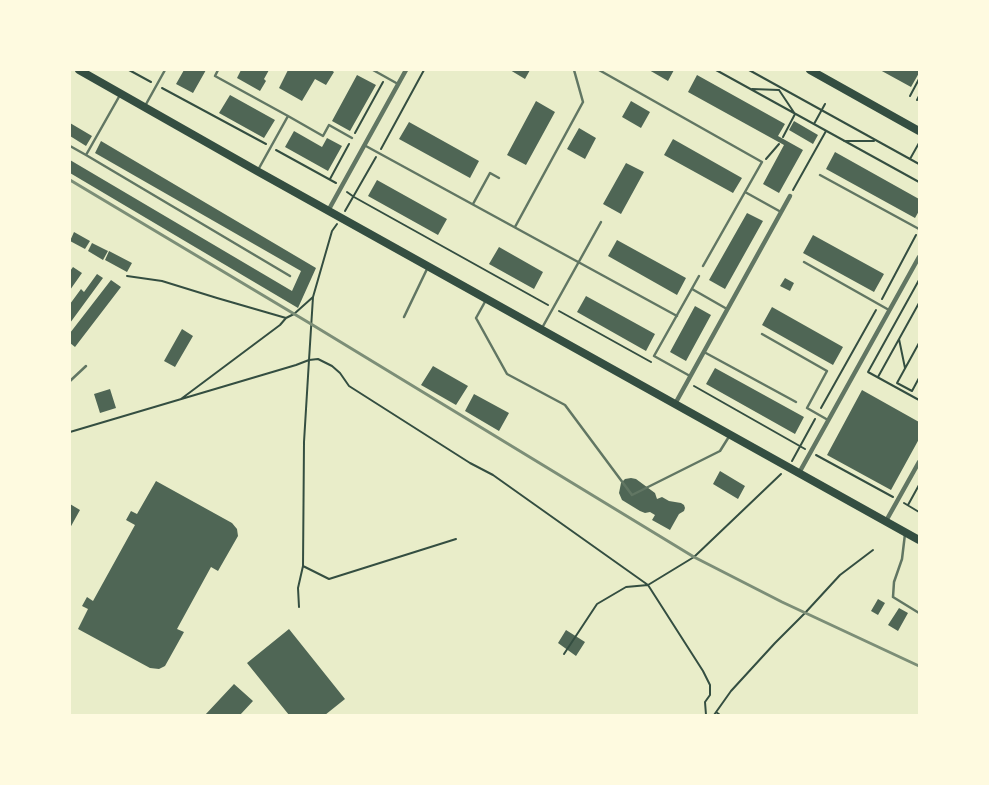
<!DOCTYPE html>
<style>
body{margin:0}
#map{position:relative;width:989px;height:785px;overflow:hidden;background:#e9edc9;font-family:"Open Sans",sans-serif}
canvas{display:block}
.frame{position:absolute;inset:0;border:71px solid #fefae0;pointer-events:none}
</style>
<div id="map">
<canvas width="989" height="785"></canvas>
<div class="frame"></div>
</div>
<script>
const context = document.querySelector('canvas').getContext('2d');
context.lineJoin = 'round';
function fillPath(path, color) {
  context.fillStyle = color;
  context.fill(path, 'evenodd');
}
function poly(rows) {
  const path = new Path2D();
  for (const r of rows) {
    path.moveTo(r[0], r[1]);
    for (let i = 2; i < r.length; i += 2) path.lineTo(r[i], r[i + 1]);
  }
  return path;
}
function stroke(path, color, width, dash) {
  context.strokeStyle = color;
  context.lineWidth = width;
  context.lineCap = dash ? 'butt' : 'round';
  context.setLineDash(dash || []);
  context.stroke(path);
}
const building = poly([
 [184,70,206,70,193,93,176,84],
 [241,70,269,70,264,79,266,81,260,91,237,78],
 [288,70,331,70,334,72,326,85,315,79,302,101,279,88],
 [510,70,530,70,525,79],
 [649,70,674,70,668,81],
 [880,70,919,70,919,73,911,87],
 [357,75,376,85,350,131,332,121],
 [697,75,785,124,778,136,803,150,779,193,763,184,784,145,688,92],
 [230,95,275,120,264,138,219,113],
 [536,101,555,112,526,165,507,155],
 [631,101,650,112,641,128,622,117],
 [794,121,818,135,813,144,789,130],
 [409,122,479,161,470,178,399,139],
 [70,123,92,136,86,146,70,136],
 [579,128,596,138,585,159,567,149],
 [294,131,322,147,327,138,342,146,328,171,285,147],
 [673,139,742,178,733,193,664,155],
 [101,141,316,268,298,308,70,173,70,160,292,291,301,271,95,153],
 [835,152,919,199,919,211,915,218,826,169],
 [626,163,644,172,621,214,603,204],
 [377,180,447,219,438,235,368,196],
 [747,213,763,221,725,289,709,280],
 [74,232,90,241,85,249,70,241],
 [813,235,884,274,874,292,803,253],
 [617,240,686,278,677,295,608,256],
 [92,243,108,251,103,260,88,251],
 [499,247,543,272,534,289,489,264],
 [109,251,132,263,127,272,105,260],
 [73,267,82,273,70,290,70,271],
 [97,274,103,278,70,323,70,304,81,289,84,292],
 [785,278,794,283,790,291,780,286],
 [111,280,121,287,75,347,70,343,70,333],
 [586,296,655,334,646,351,577,312],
 [695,306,711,315,686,361,670,352],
 [772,307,843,347,833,365,762,325],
 [182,329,193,336,175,367,164,361],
 [433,366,468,386,456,405,421,385],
 [715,368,804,417,795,434,706,384],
 [110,389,116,408,100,413,94,394],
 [862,390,919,422,919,439,891,490,827,455],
 [474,394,509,413,499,431,465,411],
 [720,471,745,486,738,499,713,484],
 [631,478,636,479,655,493,657,499,662,497,669,501,681,503,684,505,685,508,684,511,679,514,670,530,652,520,655,515,650,512,645,513,640,511,622,500,619,493,621,483,625,479],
 [156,481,232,523,237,529,238,536,218,571,211,567,177,629,184,632,165,666,159,669,150,668,78,629,88,609,82,606,87,597,93,601,135,525,126,520,131,511,137,514],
 [70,504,80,510,70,528],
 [878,599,885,603,878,615,871,611],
 [899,608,908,613,898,631,888,625],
 [289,629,345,699,325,715,289,715,247,663],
 [566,630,585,642,576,656,558,643],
 [234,684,253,701,240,715,205,715]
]);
const path = poly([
 [129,70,151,82],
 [716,70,919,182],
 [749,70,919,164],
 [162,88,266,144],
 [752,89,779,90],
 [779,90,795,114,783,137],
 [910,96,919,79],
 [917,100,919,96],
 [814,124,825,104],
 [355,133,383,82],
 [844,141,874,141],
 [381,149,424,70],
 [276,150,336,183],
 [766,159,779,144],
 [910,159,919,143],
 [330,179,349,144],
 [793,190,826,131],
 [347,192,354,197,548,305],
 [345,211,376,157],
 [127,276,162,281,217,298,286,318],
 [919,280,868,372,919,400],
 [882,299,916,235],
 [559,311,651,362],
 [899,339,905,368],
 [919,343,897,383,912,391,919,378],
 [878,377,919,303],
 [694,386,805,449],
 [181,399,280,325,286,318,294,314,313,297],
 [821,408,876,310],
 [70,432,296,365,309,360,313,297,332,231,337,224],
 [816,455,893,497],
 [792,461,815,419],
 [904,503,919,512],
 [908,505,919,485],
 [456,539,329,579,303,566,304,442,309,360,318,359,332,366,340,373,349,386,470,463,493,475,648,585],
 [299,607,298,588,303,566],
 [564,654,597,604,626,587,648,585],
 [716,712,720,715],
 [706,715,705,702,710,695,710,685,703,671,648,585,694,557,781,474],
 [714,715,731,691,775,643,805,613,840,575,873,550]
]);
const service = poly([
 [218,70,215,76,288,116],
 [373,70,398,84],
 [599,70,762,162,703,266],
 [145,106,165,70],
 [364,145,677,316],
 [70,146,86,155,120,95],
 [86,155,290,276],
 [258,170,288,116,323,136,329,125,352,138],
 [820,175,919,229],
 [745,192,781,212],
 [473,204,490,173,499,178],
 [515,227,583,102,574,70],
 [804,262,889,310],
 [692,289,727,309],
 [486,300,476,318,507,374,565,405,632,495,720,451,730,435],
 [404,317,427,269],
 [542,328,601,222],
 [762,334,827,371,807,408,828,420],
 [704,352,796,402],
 [690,376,654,356,699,276],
 [70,381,86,366],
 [905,534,902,559,894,582,893,597,919,613]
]);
const minor = poly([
 [328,211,406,70],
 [675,404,790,196],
 [799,473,919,257],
 [886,521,919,462]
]);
const primary = poly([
 [79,70,257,171,919,540],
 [810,70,919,131]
]);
const rail = poly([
 [70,180,311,324,694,557,782,602,919,666]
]);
fillPath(building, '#4f6655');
stroke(path, '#344e41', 2);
stroke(service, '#617663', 2.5);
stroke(minor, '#617663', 4.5);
stroke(primary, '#344e41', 8);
stroke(rail, '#7c8e77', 3);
</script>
